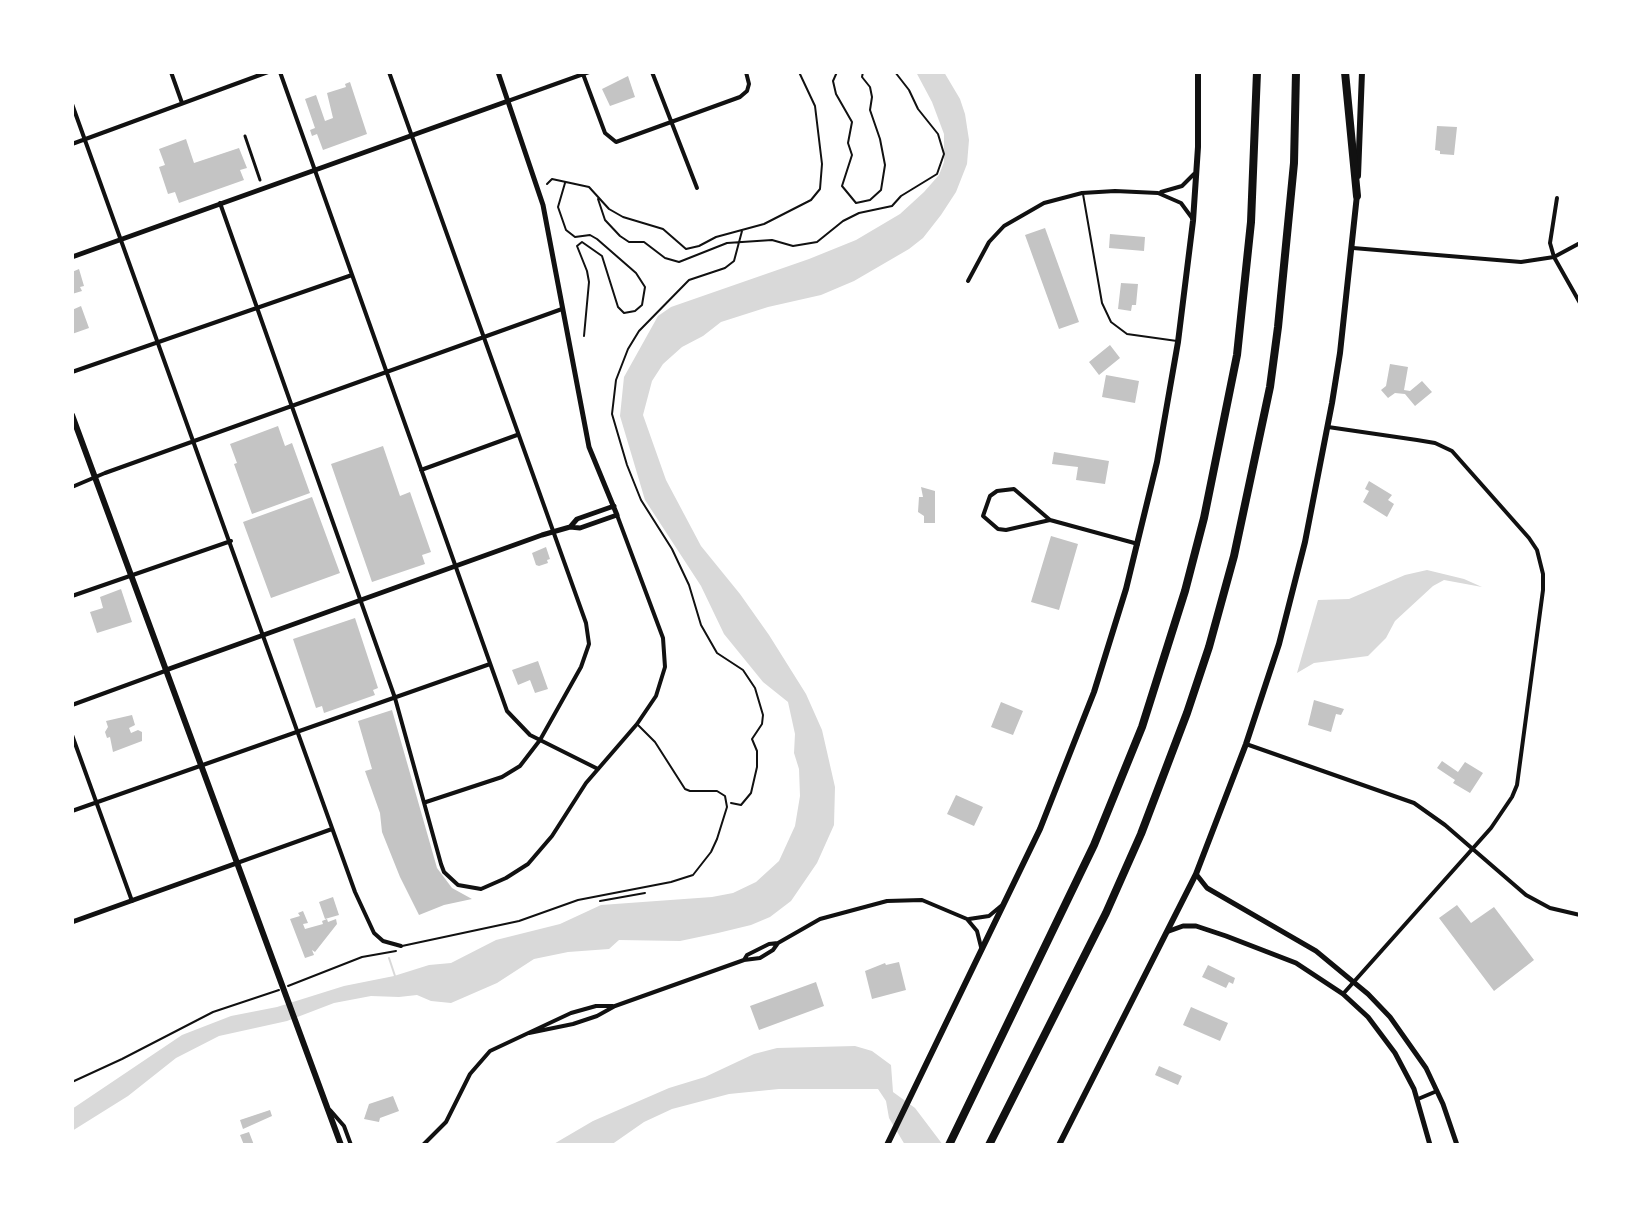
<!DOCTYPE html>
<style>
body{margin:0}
#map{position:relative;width:1652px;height:1217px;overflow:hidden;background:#fff;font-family:"Source Serif 4",serif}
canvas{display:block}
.frame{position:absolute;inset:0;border:74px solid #fff;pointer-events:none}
</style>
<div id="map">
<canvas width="1652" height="1217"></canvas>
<div class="frame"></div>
</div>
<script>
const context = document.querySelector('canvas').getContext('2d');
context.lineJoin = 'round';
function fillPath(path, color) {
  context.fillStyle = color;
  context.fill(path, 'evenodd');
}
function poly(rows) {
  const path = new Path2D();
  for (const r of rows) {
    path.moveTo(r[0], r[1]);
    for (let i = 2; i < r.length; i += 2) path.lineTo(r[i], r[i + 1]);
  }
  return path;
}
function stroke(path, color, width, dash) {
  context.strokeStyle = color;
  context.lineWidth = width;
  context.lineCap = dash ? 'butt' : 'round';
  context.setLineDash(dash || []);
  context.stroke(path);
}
const water = poly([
 [916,72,944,72,960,99,965,114,969,140,967,164,956,192,941,215,923,238,909,249,854,281,821,295,768,307,721,322,703,336,682,347,663,364,652,381,643,415,666,480,701,546,740,594,769,635,806,694,822,730,835,787,834,825,817,863,791,901,770,917,751,925,718,933,680,941,619,940,609,949,568,952,534,959,497,983,451,1003,431,1001,417,995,399,997,371,996,334,1003,287,1021,219,1036,176,1058,128,1096,72,1131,72,1109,182,1035,231,1016,277,1007,344,986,394,976,429,965,451,963,496,940,560,924,601,905,712,897,733,893,756,882,779,861,795,826,800,796,799,769,794,753,795,734,788,702,763,682,724,634,701,586,645,500,620,416,624,377,658,316,671,307,809,259,856,240,900,214,924,192,939,175,944,162,944,134,932,102],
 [1427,570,1464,579,1482,587,1444,580,1433,586,1395,621,1386,638,1368,656,1314,663,1297,673,1318,600,1349,599,1405,575],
 [855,1046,872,1051,891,1065,893,1092,915,1108,943,1145,905,1145,889,1118,886,1101,878,1089,779,1089,729,1094,672,1109,644,1122,611,1145,552,1145,593,1121,669,1088,705,1077,754,1054,777,1048]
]);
const stream = poly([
 [389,958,395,976]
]);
const building = poly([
 [628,76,635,97,610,106,602,89],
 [350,82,367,134,323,150,317,134,312,136,310,130,315,128,305,99,316,95,325,121,333,118,327,93,346,87,345,84],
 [1437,126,1457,127,1454,155,1440,154,1440,151,1435,150],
 [186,139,194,163,239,148,247,168,240,170,244,180,179,203,175,192,168,194,159,167,165,165,159,149],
 [1045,228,1079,322,1059,329,1025,235],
 [1110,234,1145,237,1144,251,1109,248],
 [79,269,84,286,80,287,82,291,72,294,72,272],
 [1121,283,1138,284,1136,305,1132,305,1131,311,1118,309],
 [81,306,89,328,72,334,72,310],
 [1110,345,1120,358,1099,375,1089,362],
 [1390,364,1408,367,1404,390,1410,391,1422,381,1432,392,1415,406,1405,394,1395,393,1388,398,1381,390,1386,386],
 [1106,375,1139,381,1135,403,1102,397],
 [278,426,285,446,292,443,310,493,252,514,234,464,237,463,230,444],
 [383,446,400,496,410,492,431,552,422,555,425,564,372,582,331,464],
 [1054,452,1109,461,1105,484,1076,480,1078,467,1052,464],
 [1369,481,1392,495,1388,500,1394,504,1387,517,1363,502,1369,491,1365,489],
 [921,487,935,491,935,523,924,523,924,516,918,512,919,497,923,497],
 [312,497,340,573,271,598,243,522],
 [1051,536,1078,544,1059,610,1031,602],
 [546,547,550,559,547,560,548,563,539,566,536,565,532,553],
 [121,589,132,622,97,633,90,612,103,608,100,597],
 [355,618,378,688,373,690,375,695,324,713,322,706,316,708,293,639],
 [538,661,548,689,535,693,530,680,518,685,512,670],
 [1314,700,1344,709,1341,715,1336,714,1331,732,1308,725],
 [1001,702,1023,711,1013,735,991,727],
 [392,710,437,868,452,888,472,899,444,905,419,915,400,877,382,832,380,813,365,771,372,769,358,721],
 [132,715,135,725,129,728,131,733,138,730,142,732,142,741,113,752,110,737,107,738,105,732,108,727,106,721],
 [1442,761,1458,772,1465,762,1483,773,1470,793,1453,783,1455,780,1437,768],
 [956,795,983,807,974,826,947,814],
 [333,897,339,915,325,919,319,902],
 [1457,905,1471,923,1494,907,1534,960,1494,991,1439,918],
 [303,911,308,923,303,924,305,929,323,924,322,921,327,919,328,922,336,919,337,924,315,952,312,950,314,955,305,958,290,919,300,916,298,913],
 [899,962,906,990,872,999,865,971,885,963,886,965],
 [1208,965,1235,978,1233,984,1229,982,1226,988,1202,977],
 [816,982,824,1006,759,1030,750,1006],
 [1191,1007,1228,1023,1220,1041,1183,1025],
 [1159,1066,1182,1076,1178,1085,1155,1075],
 [393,1096,399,1111,380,1118,379,1122,364,1119,369,1104],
 [270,1110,272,1116,243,1129,240,1120],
 [249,1132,254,1145,244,1145,240,1135]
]);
const path = poly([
 [837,72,833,81,836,94,852,122,848,143,852,155,842,186,856,203,870,200,881,190,885,165,880,139,870,110,872,97,870,87,862,77,863,72],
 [565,183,558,207,566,230,575,237,590,235,597,239,636,273,645,287,642,305,635,311,624,313,618,307,602,256,582,242,577,246,587,271,589,282,584,336],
 [547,184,552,179,589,187,609,209,623,217,663,229,686,249,699,246,716,237,764,224,811,200,820,189,822,164,815,106,799,72],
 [598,199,605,220,620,236,629,242,644,242,665,258,679,262,727,243,772,240,793,246,817,242,843,221,859,213,892,206,901,196,937,174,944,154,938,134,918,109,909,90,895,72],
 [731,803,741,805,751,793,757,767,757,751,752,739,762,724,763,715,755,688,743,670,717,653,701,625,689,585,672,549,641,500,627,465,612,414,616,380,628,349,639,331,689,280,725,268,734,261,742,231],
 [600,901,645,893],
 [288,986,362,957,396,951],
 [72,1082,122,1059,213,1012,279,990]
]);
const service = poly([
 [1083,194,1102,303,1111,322,1127,334,1177,341],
 [402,946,519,921,578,900,671,882,693,875,711,852,717,839,727,807,725,796,717,791,690,791,685,789,655,742,638,725]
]);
const pedestrian = poly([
 [245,136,260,180]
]);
const minor = poly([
 [171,72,182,103],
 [280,72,507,711,530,735,598,769],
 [389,72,586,623,589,644,581,667,540,740,520,766,502,777,426,802],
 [652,72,697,188],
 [583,74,605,133,616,142,740,97,747,91,749,84,746,72],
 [508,101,589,72],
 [72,104,355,892,374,933,383,941,401,946],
 [72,144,268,72],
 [1161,192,1182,186,1194,174],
 [1557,198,1550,243,1554,257,1580,303],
 [220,203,395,698,441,864,444,872,458,885,481,889,506,878,528,864,552,836,586,783,637,724,656,696,665,667,663,638,617,515],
 [1353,248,1521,262,1554,257,1580,243],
 [968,281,989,242,1004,226,1044,203,1082,193,1115,191,1158,193,1181,203,1192,218],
 [72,372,352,275],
 [1328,427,1417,440,1435,443,1452,451,1529,538,1537,550,1543,574,1543,590,1517,785,1512,797,1491,828,1343,994],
 [421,470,517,435],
 [72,487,105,473,562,309],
 [1050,520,1014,489,997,491,990,496,983,516,998,529,1006,530,1050,520,1138,544],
 [72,596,231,541],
 [72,705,165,671],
 [72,735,132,901],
 [1246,744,1414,803,1445,825,1526,895,1550,908,1580,915],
 [72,811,490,664],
 [237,863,332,829],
 [969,919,989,916,1001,906],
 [744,960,747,955,769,944,778,943],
 [529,1033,573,1024,597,1016,615,1006,744,960,760,958,773,950,778,943,820,919,887,901,922,900,967,919,977,931,981,947],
 [1418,1099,1437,1091],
 [330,1110,344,1126,351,1145],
 [423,1145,446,1122,470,1074,490,1051,571,1013,596,1006,613,1006]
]);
const tertiary = poly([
 [72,257,508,101],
 [571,526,577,519,614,506],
 [166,670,542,535,570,527,580,528,617,515,589,447,543,205,498,72],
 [1196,874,1207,888,1316,951,1368,994,1390,1017,1426,1068,1443,1104,1457,1145],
 [72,922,237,863],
 [1169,931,1183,926,1196,926,1226,936,1296,963,1343,994,1368,1017,1395,1053,1414,1089,1430,1145]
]);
const secondary = poly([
 [1358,176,1362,72],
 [72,415,341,1145],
 [887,1145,1040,829,1094,692,1126,589,1157,462,1178,342,1193,221,1198,147,1198,72],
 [1059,1145,1196,874,1246,744,1279,644,1305,542,1332,403,1340,353,1357,195]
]);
const motorway = poly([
 [1345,72,1357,196],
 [949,1145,1094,845,1142,727,1185,591,1204,518,1237,355,1251,222,1257,72],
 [989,1145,1106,913,1141,834,1187,713,1209,647,1234,556,1270,387,1278,327,1294,163,1296,72]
]);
fillPath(water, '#d9d9d9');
stroke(stream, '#d9d9d9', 2);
fillPath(building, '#c4c4c4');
stroke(path, '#111', 2);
stroke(service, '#111', 2);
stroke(pedestrian, '#111', 3);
stroke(minor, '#111', 4);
stroke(tertiary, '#111', 5);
stroke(secondary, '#111', 6);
stroke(motorway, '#111', 8);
</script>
